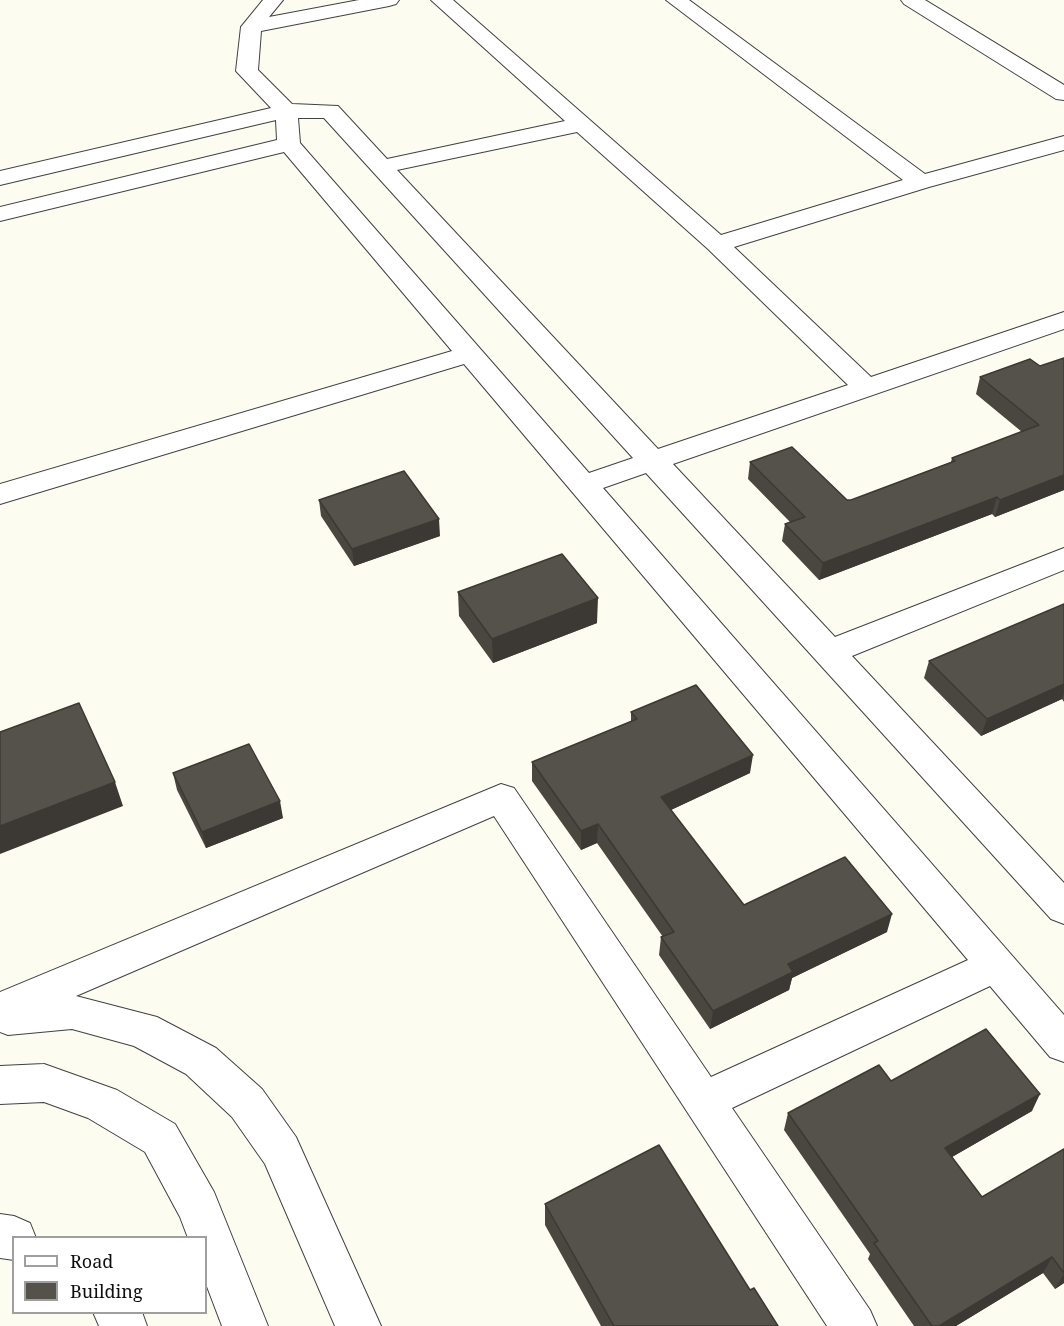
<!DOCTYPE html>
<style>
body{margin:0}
#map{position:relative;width:1064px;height:1326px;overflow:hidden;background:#fcfdf0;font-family:"Noto Serif",serif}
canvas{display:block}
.legend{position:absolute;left:12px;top:1236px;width:195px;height:78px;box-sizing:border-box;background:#fff;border:2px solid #9f9f9f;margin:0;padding:8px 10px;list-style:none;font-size:18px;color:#0e0e0e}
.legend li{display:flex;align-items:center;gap:12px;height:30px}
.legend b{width:30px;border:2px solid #9f9f9f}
</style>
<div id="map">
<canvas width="1064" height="1326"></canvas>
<ul class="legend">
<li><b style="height:8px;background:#fff"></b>Road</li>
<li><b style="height:16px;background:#55524b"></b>Building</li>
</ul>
</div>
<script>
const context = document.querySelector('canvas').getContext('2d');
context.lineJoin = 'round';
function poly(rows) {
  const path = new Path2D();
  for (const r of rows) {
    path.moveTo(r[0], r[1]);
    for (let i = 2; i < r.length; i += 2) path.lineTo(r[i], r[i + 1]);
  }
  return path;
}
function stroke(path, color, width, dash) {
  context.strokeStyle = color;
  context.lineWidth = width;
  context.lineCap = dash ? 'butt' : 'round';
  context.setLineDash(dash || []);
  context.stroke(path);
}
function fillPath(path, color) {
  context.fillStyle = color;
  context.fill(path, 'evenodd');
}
const minor = poly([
 [263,0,283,0,269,17,359,0,399,0,396,4,389,6,261,31,258,70,292,104,338,106,387,159,565,121,431,0,453,0,721,235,903,180,666,0,689,0,925,174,1064,136,1064,150,929,187,734,247,871,377,1064,312,1064,329,673,464,835,637,1064,548,1064,570,852,656,1064,883,1064,924,1051,919,646,473,603,488,1064,1015,1064,1062,1050,1057,990,986,732,1108,870,1310,877,1326,827,1326,494,816,76,996,157,1017,216,1048,262,1089,296,1137,381,1326,335,1326,265,1164,232,1117,186,1074,134,1046,72,1029,8,1035,0,1032,0,992,501,784,514,788,711,1077,968,960,464,364,0,504,0,484,452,351,284,152,0,221,0,207,277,140,276,120,0,185,0,171,271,108,236,71,241,27,263,0],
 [298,118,324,118,633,458,589,473,300,143,298,118],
 [577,132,708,249,848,385,658,449,397,170,577,132],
 [901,0,925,0,1064,85,1064,100,1056,99,904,4,901,0],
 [44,1064,117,1090,175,1124,214,1192,268,1326,222,1326,206,1284,206,1238,188,1238,180,1217,145,1152,88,1118,44,1102,0,1104,0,1066,44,1064],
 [0,1214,14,1216,30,1223,36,1238,14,1238,14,1260,0,1258,0,1214],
 [93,1312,142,1312,147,1326,99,1326,93,1312]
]);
const wall = poly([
 [1030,359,1064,490,995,517,992,514,819,580,782,541,785,524,790,522,748,479,750,462,847,500,851,500,951,462,952,458,1022,432,976,394,980,377],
 [319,500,440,536,354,566,321,516],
 [458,592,597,623,493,663,459,616],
 [1064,604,1064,702,1062,699,981,736,924,678,929,661],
 [631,712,750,773,671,810,744,905,887,932,792,978,789,990,710,1029,659,955,661,937,663,937,597,843,581,850,532,781,532,762,631,722],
 [173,773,283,818,206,848,177,790],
 [891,1081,1032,1111,952,1157,982,1197,1064,1149,1064,1283,1055,1289,1043,1273,956,1326,914,1326,868,1259,870,1254,784,1130,788,1113],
 [545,1204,750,1290,778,1326,601,1326,545,1225]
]);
const shadedWall = poly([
 [1064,475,1064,490,995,517,1000,500],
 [997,497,992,514,819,580,823,563],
 [439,519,440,536,354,566,352,549],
 [598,598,597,623,493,663,492,639],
 [1064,684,1064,693,1062,699,981,736,987,719],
 [753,755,750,773,660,815,661,797],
 [115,782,123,806,0,854,0,826],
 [280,801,283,818,206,848,202,832],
 [598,824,597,843,581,850,581,831],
 [892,914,887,932,792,978,789,990,710,1029,713,1011,788,964],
 [1040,1094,1032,1111,938,1165,945,1148],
 [1052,1257,1043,1273,956,1326,939,1326],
 [1064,1274,1064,1283,1055,1289]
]);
const building = poly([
 [1064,358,1064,475,1000,500,997,497,823,563,785,524,805,517,750,462,792,447,847,500,851,500,955,461,952,458,1039,425,980,377,1030,359,1040,366,1064,358],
 [404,471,439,519,352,549,319,500,404,471],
 [562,554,598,598,492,639,458,592,562,554],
 [1064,604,1064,684,987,719,929,661,1064,604],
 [696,685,753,755,661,797,744,905,845,857,892,914,788,964,793,972,713,1011,661,937,674,932,598,824,581,831,532,762,637,719,631,712,696,685],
 [79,703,115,782,0,826,0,732,79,703],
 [249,744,280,801,202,832,173,773,249,744],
 [986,1029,1040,1094,945,1148,982,1197,1064,1149,1064,1273,1052,1257,939,1326,932,1326,874,1243,878,1241,788,1113,879,1065,891,1081,986,1029],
 [659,1145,750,1290,754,1288,778,1326,614,1326,545,1204,659,1145]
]);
stroke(minor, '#414141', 2);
fillPath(minor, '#fff');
fillPath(wall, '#494740');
fillPath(shadedWall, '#3c3934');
fillPath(building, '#55524b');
stroke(building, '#3c3934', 1.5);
</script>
